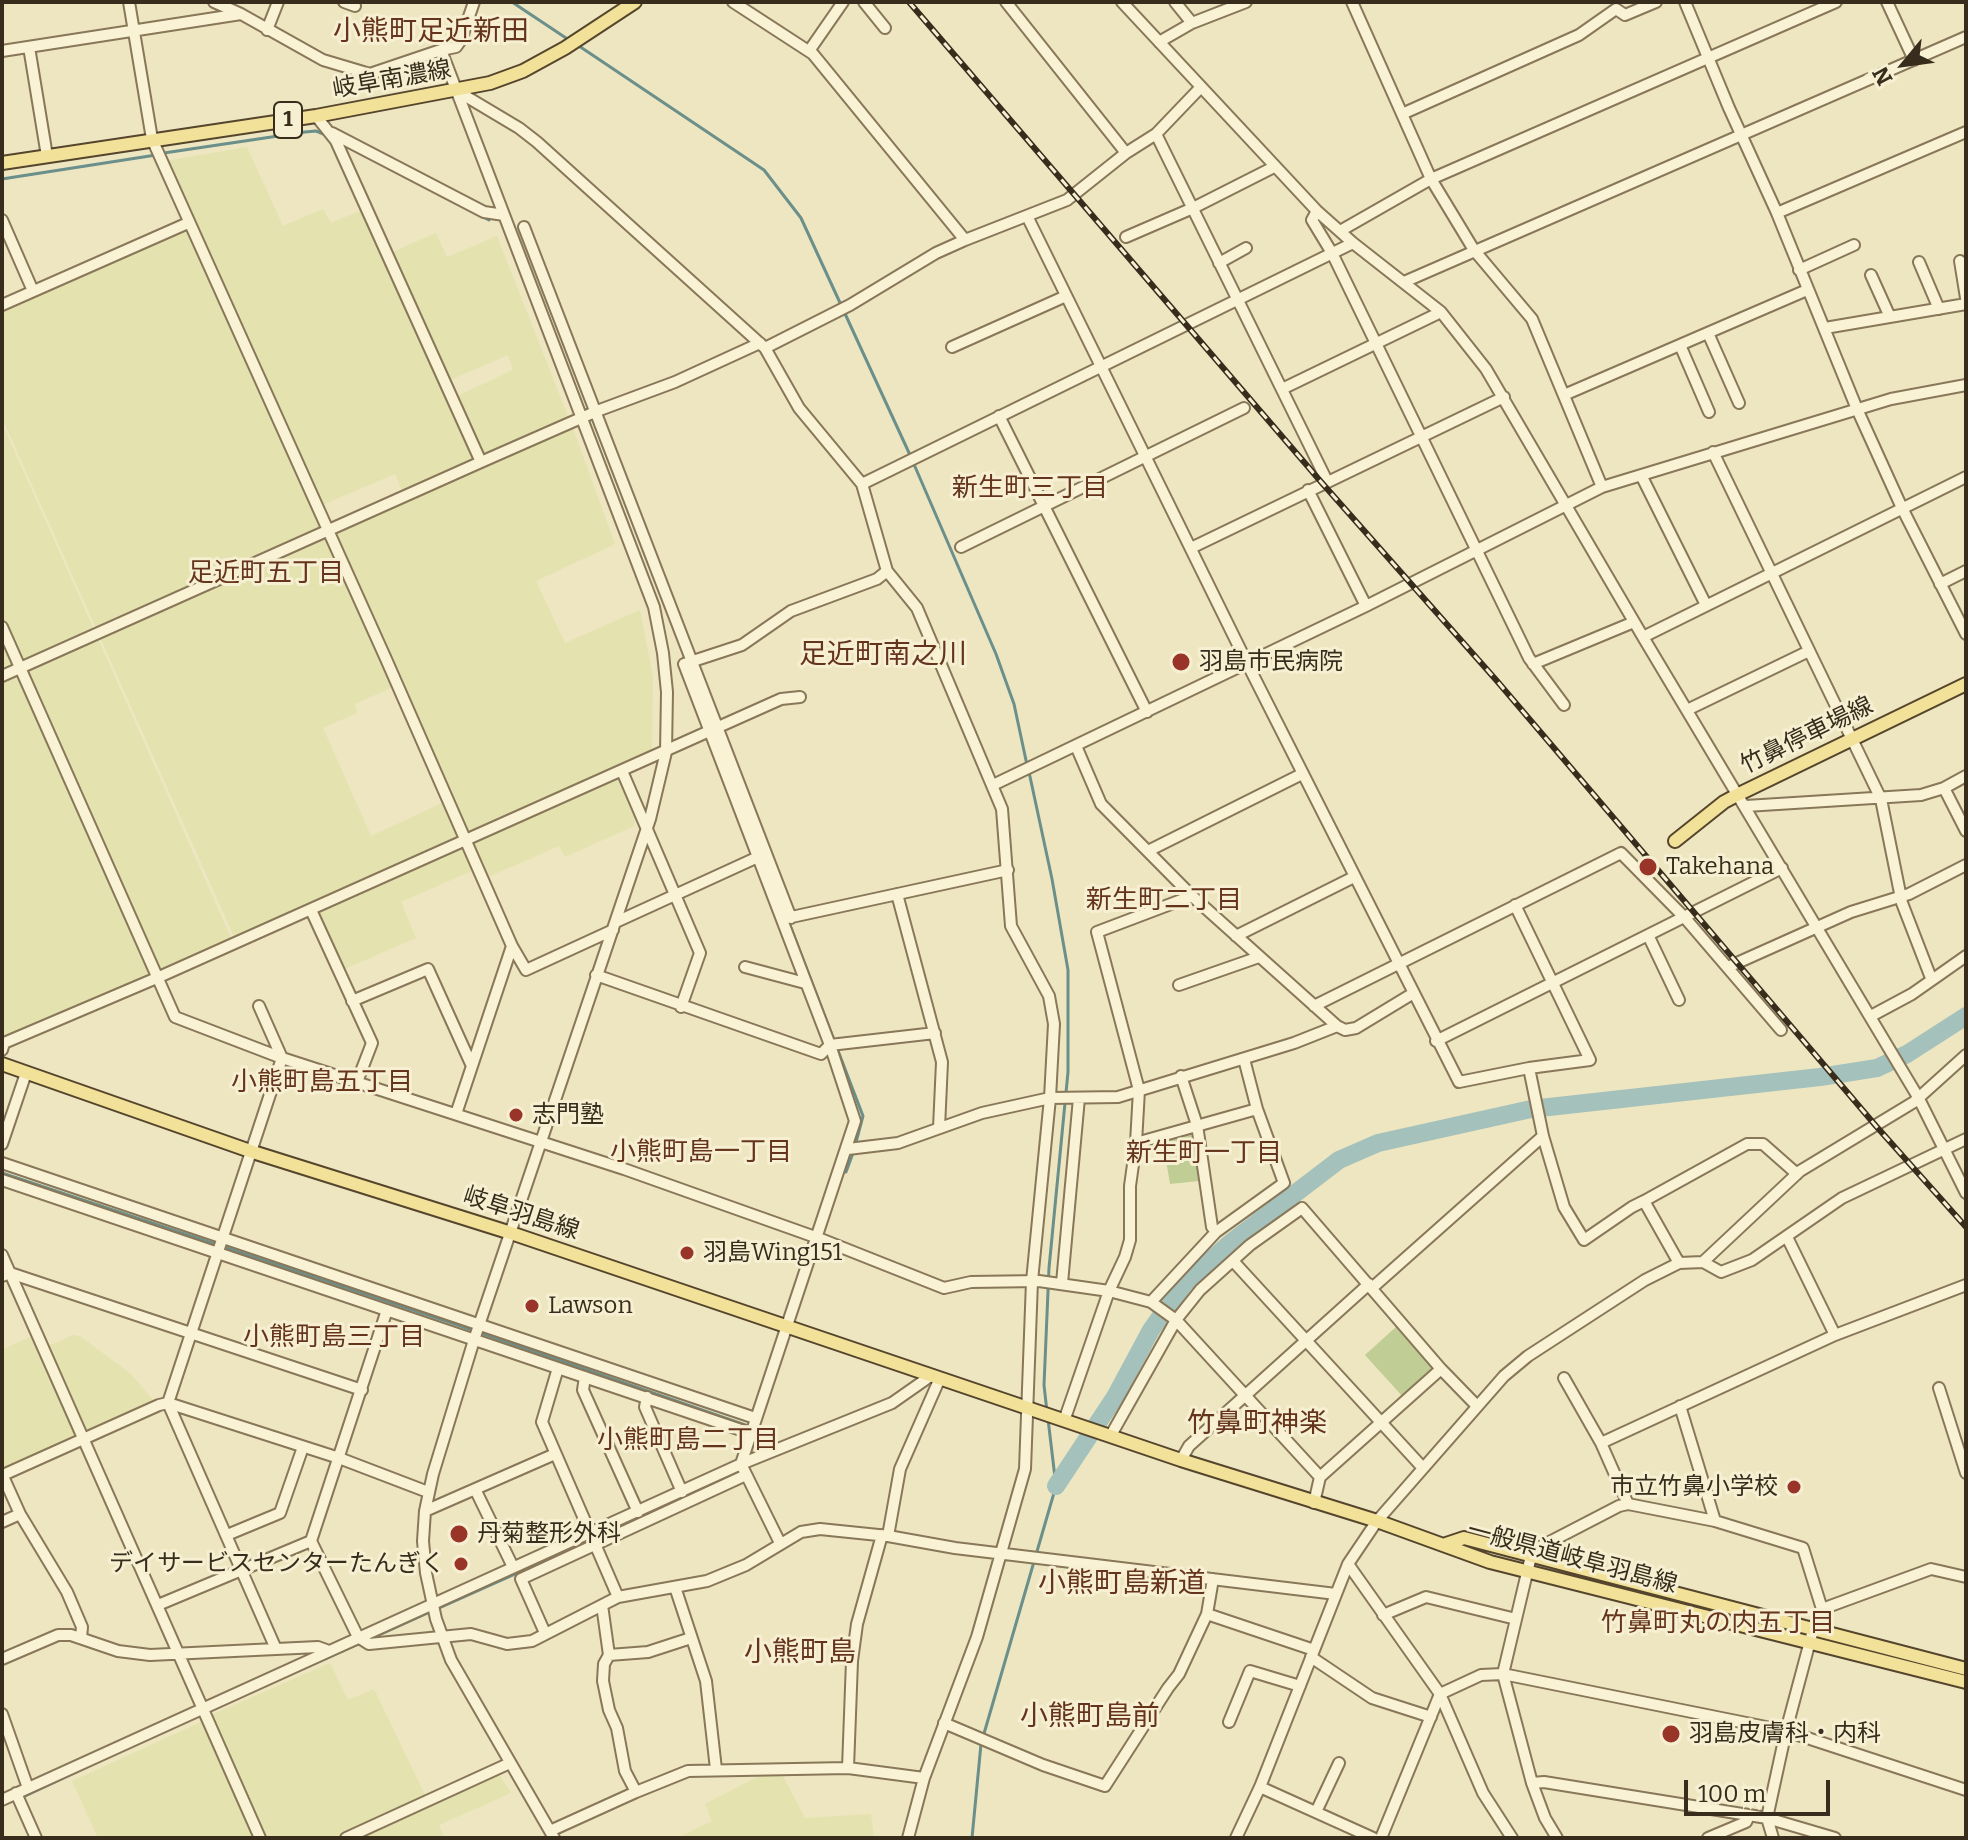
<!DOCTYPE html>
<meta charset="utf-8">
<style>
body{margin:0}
#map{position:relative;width:1968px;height:1840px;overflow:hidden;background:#eee6c1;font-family:Bitter,serif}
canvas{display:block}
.frame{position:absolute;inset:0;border:4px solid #382d1d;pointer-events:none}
.north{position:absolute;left:1864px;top:24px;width:80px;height:80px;-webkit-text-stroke:6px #f6efd1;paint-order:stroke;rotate:241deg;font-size:22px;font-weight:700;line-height:32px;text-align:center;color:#382d1d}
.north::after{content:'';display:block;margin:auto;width:28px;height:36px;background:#382d1d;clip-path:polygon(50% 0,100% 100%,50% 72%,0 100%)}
.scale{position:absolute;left:1684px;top:1780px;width:146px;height:36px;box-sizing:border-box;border:4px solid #382d1d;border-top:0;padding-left:10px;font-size:24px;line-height:28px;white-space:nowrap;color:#382d1d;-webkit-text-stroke:6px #f6efd1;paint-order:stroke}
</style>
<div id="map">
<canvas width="1968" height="1840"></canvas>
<div class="frame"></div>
<div class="north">N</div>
<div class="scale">100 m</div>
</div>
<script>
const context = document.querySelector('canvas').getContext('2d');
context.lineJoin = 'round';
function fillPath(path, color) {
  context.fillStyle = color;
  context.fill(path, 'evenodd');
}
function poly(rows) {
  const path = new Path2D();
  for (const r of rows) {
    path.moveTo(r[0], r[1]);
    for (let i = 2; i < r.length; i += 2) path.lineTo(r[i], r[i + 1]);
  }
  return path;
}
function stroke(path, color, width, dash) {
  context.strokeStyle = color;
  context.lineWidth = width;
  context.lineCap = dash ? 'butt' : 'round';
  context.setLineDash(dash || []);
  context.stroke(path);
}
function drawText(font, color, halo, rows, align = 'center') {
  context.font = font + ' Bitter,"Noto Sans JP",serif';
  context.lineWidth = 6;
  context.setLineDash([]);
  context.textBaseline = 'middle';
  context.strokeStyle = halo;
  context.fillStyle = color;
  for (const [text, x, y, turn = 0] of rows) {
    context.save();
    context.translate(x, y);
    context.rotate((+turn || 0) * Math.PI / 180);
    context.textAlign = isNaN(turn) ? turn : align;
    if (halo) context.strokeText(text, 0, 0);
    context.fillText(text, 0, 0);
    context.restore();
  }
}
const farmland = poly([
 [247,147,283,226,323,209,331,223,362,210,477,459,403,493,395,474,320,506,165,161],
 [186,225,393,687,355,704,357,713,323,728,371,836,444,802,474,870,401,902,416,938,342,970,312,905,235,939,2,418,2,307],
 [436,233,447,257,497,236,569,419,482,457,455,397,513,370,508,355,448,381,390,253],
 [2,423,232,940,5,1042,2,1036],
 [572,426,615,544,536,581,565,643,640,610,653,677,652,749,649,753,466,833,331,534],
 [618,777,636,816,634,826,565,857,559,846,486,878,469,841],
 [73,1335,80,1336,131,1374,155,1402,91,1431,85,1430,48,1346],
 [30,1337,74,1433,72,1440,6,1469,2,1468,2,1350],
 [330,1663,348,1700,374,1689,428,1801,498,1773,511,1793,439,1825,444,1838,266,1838,211,1715],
 [203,1721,255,1838,98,1838,72,1781],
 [759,1776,783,1776,805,1818,871,1814,874,1838,677,1838,712,1821,705,1804]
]);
const green = poly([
 [1191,1134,1199,1181,1170,1184,1163,1142],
 [1397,1326,1434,1368,1403,1397,1365,1355]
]);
const stream = poly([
 [512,2,569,40],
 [576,44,764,170,801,218,910,455],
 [164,153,305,132,316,131,326,135],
 [2,179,156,155],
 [481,216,489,220],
 [913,462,996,654,1014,704,1027,765],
 [1029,772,1052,879,1068,970,1068,1072,1049,1268,1044,1385,1047,1412],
 [788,920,834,1040],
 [837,1048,863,1116,855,1146],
 [846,1172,853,1153],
 [2,1173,455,1324,748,1426],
 [437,1609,690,1496],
 [368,1640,430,1612],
 [255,1690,361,1643],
 [983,1737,1056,1486,1048,1419],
 [23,1797,102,1760],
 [972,1838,981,1744]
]);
const river = poly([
 [1056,1486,1115,1397,1151,1330,1184,1284,1229,1244,1339,1160,1378,1143,1531,1109,1820,1077,1877,1068,1907,1054,1966,1016]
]);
const minor = poly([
 [129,2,152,139,386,659,512,946,526,970,613,930],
 [214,2,241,14,323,60,370,74,441,50,456,47,461,40,474,2],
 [344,2,355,6],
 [733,2,813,54,965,240],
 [864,2,885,28],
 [1006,2,1126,153],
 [1122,2,1317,211,1353,243,1441,312,1486,369,1643,637,1918,1097,1966,1193],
 [1175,2,1192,23],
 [1352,2,1431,179,1474,250,1532,319,1602,487],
 [1685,2,1729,108,1777,213,1857,409,1902,508,1966,634],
 [1887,2,1914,60],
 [267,30,278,2],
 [1159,42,1192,23,1246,2],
 [29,47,47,156],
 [441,50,654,607,663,653,667,692,666,752,650,819,474,1340,433,1474,425,1511,423,1541,426,1573,436,1619,451,1660,554,1838],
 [2,51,241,14],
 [809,51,843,2],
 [457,91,519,128,537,142,765,348,799,408,862,484,887,571,917,608,1002,809,1011,926,1049,996,1054,1024,1050,1098,1032,1281,1025,1469,977,1637,924,1778,908,1838],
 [1402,114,1579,35,1616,9,1625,15,1656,2],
 [316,116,336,141,481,462],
 [332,133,484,212,504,215],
 [1156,134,1327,481],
 [1317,211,1312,220,1332,253,1529,658,1564,705],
 [1777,213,1966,132],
 [1027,216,1247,663,1459,1082,1529,1068,1590,1060,1515,905],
 [2,220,33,291],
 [524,227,791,918],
 [1340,231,1431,179,1836,2],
 [1126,237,1193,208,1274,167],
 [1960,261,1966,298],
 [1919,262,1939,309],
 [1219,263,1246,248],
 [1799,270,1854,245],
 [1871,275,1890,317],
 [1404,282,1966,37],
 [2,305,188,223],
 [1825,328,1966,304],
 [1708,333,1739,403],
 [1680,345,1709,412],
 [952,347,1066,296],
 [765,348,850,305,936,253,965,240,1067,200,1126,153,1156,134,1201,87],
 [1282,389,1441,312],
 [1564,395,1807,290],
 [999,416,1147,712],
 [1713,452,1881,799,1902,903,1931,978],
 [1641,475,1706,605],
 [862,484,1353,243],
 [1308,490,1366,606],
 [961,547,1244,408],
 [1191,548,1504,397],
 [1940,584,1966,571],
 [2,627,175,1017,282,1058,624,1169,818,1238,944,1288,971,1282,1039,1281,1109,1291,1151,1302,1176,1320,1320,1477],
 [1643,637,1966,477],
 [1533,664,1634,622],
 [2,676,481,462,597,411,675,382,760,343],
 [1687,710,1809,651],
 [622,771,700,953,681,1007],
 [993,785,1366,606,1602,487,1891,399,1966,385],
 [1944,788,1966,831],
 [1746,806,1921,795,1944,788,1966,776],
 [1148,851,1302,774],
 [897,894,942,1062,939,1128],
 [311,910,372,1043,357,1082],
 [787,918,1008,870],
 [616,922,758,857],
 [1648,935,1679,1000],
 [1236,936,1354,877],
 [745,967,805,983],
 [1728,967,1851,912,1909,894,1966,865],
 [596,975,821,1054,830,1045,935,1033],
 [1179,985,1259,957],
 [352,1001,428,969,471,1064],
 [259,1006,282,1058,168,1403,276,1649],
 [1314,1006,1621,853,1685,918,1781,1030],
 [1871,1016,1912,994,1966,956],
 [1337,1026,1345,1030,1356,1028,1412,994],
 [1436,1041,1782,868],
 [2,1050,4,1043,159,977,781,699,800,697],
 [1529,1068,1543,1136,1564,1207,1584,1240,1632,1207,1644,1201,1679,1263],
 [1181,1076,1197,1125,1212,1227,1216,1232],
 [456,1114,512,946],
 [1136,1143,1139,1090,1097,932,1192,896],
 [2,1144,26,1073],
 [848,1149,898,1143,982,1113,1050,1098,1118,1097,1294,1043,1337,1026,1192,896,1101,804,1076,746],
 [2,1163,755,1418],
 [2,1180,750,1433],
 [1644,1201,1747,1144,1763,1144,1797,1174],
 [1787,1237,1835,1335],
 [2,1255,260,1838],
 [1233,1261,1423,1468],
 [1703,1262,1800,1171,1914,1102,1966,1055],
 [2,1276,10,1273,362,1390],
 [1062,1283,1079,1098],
 [1372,1288,1543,1136],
 [1151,1302,1216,1232,1284,1183,1257,1109,1244,1059],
 [387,1310,311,1541,358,1637,369,1644,471,1634,507,1644,532,1641,618,1597,707,1581,746,1565,801,1532,820,1529,888,1536,955,1548,1336,1594],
 [558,1368,542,1422,618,1597],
 [585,1377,583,1390,638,1512],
 [1564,1378,1601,1443,1628,1504],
 [1939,1388,1966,1473],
 [647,1397,645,1407,682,1492],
 [1680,1406,1715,1521],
 [1064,1421,1109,1291,1125,1257,1130,1240,1130,1186,1136,1143,1257,1109],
 [1111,1435,1176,1320,1200,1290,1250,1245,1302,1208,1441,1369,1476,1405],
 [1601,1443,1835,1335,1966,1285],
 [1181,1460,1189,1446,1369,1284],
 [2,1474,20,1514,67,1592,82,1627,81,1638],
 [3,1475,159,1405,168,1403,339,1458,428,1492],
 [475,1489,513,1567],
 [1314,1503,1320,1477,1441,1369],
 [425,1511,555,1454],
 [2,1522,20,1514],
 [227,1535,280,1513,303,1447],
 [888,1536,900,1469,940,1378],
 [780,1543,741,1464,855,1121,830,1045,684,664,742,645,791,611,877,579,887,571],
 [1348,1564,1440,1694,1483,1793,1512,1838],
 [675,1587,706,1681,716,1769],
 [158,1605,311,1541],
 [602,1605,609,1655,604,1664,603,1681,609,1710,617,1728,625,1771,636,1792],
 [1822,1609,1931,1569,1966,1577],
 [1207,1614,1314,1650],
 [1383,1615,1426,1597,1516,1619],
 [545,1633,521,1579,746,1475],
 [609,1655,648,1652,691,1638],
 [1311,1657,1372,1698,1431,1717],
 [2,1659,58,1635,71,1635,118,1651,150,1655,318,1647,329,1651],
 [2,1714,28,1788],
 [1229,1722,1250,1671,1300,1686],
 [944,1723,1043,1765,1105,1786,1168,1688,1179,1674,1207,1614,1213,1579],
 [848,1768,852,1661,857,1624,882,1535],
 [1532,1783,1545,1818,1557,1838],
 [1260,1787,1373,1838],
 [16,1793,36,1838],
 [2,1800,741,1464,892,1403,932,1375],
 [1316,1812,1339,1763],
 [550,1831,636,1792,688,1771,848,1768,924,1778],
 [346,1838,510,1763],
 [1236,1838,1260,1787,1348,1564,1377,1521,1504,1376,1528,1356,1645,1280,1679,1263,1703,1262,1721,1272,1752,1260,1842,1198,1966,1139],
 [1381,1838,1440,1694,1481,1675,1503,1674,1786,1731,1966,1790],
 [1708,1838,1746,1822,1749,1816],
 [1773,1838,1767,1818,1786,1731,1813,1630,1822,1609,1803,1548,1715,1521,1628,1504,1619,1506,1538,1548,1531,1556,1503,1674,1532,1783,1544,1782,1767,1818,1835,1838]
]);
const major = poly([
 [2,163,316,116,490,83,523,71,565,48,635,2],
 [1675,841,1724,802,1739,794,1966,684],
 [2,1064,253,1152,511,1233,1181,1460,1377,1521,1490,1562,1966,1682],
 [1446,1544,1464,1538,1966,1669]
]);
const rail = poly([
 [909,2,1322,483,1497,681,1876,1126,1966,1227]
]);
const markers = [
 [1181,662,10,"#983428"],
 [1648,867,10,"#983428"],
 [516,1115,8,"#983428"],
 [687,1253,8,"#983428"],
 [532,1306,8,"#983428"],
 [1794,1487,8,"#983428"],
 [459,1534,10,"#983428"],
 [461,1564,8,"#983428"],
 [1671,1734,10,"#983428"]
];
const shields = [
 [288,120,28]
];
const shieldNames = [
 ["1",288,120]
];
const streetNames = [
 ["岐阜南濃線",392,80,-10],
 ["竹鼻停車場線",1807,736,-26],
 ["岐阜羽島線",521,1214,18],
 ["一般県道岐阜羽島線",1572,1558,15]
];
const poiNames = [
 ["羽島市民病院",1199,662],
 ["Takehana",1666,867],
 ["志門塾",532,1115],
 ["羽島Wing151",703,1253],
 ["Lawson",548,1306],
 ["市立竹鼻小学校",1778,1487,"right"],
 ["丹菊整形外科",477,1534],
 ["デイサービスセンターたんぎく",445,1564,"right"],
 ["羽島皮膚科・内科",1689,1734]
];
const neighbourhoodNames = [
 ["新生町三丁目",1030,489],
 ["足近町五丁目",266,574],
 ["新生町二丁目",1164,901],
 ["小熊町島五丁目",322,1083],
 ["小熊町島一丁目",701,1153],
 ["新生町一丁目",1204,1154],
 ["小熊町島三丁目",334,1338],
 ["小熊町島二丁目",688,1441],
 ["竹鼻町丸の内五丁目",1718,1624]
];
const quarterNames = [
 ["小熊町足近新田",431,32],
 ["足近町南之川",883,655],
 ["竹鼻町神楽",1257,1424],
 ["小熊町島新道",1122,1584],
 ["小熊町島",800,1653],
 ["小熊町島前",1090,1717]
];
fillPath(farmland, '#e4e2af');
fillPath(green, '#c0cd95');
stroke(stream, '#6b8f8a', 3);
stroke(river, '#a4c1bc', 18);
stroke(minor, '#887759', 14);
stroke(major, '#56452d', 16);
stroke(minor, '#f9f2d5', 10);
stroke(major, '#f2e198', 12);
stroke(rail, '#382d1d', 6);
stroke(rail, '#f6efd1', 3, [9]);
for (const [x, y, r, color] of markers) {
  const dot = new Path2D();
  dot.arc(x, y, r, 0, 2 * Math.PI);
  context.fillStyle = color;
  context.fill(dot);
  stroke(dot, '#f6efd1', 3);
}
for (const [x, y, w] of shields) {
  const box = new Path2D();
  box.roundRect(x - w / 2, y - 18, w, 36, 6);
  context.fillStyle = '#f6efd1';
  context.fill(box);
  stroke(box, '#382d1d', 2);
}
drawText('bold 22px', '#382d1d', null, shieldNames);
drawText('24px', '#382d1d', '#f6efd1', streetNames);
drawText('24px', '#382d1d', '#f6efd1', poiNames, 'left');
drawText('26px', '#65341c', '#f6efd1', neighbourhoodNames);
drawText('28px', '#65341c', '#f6efd1', quarterNames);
</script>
